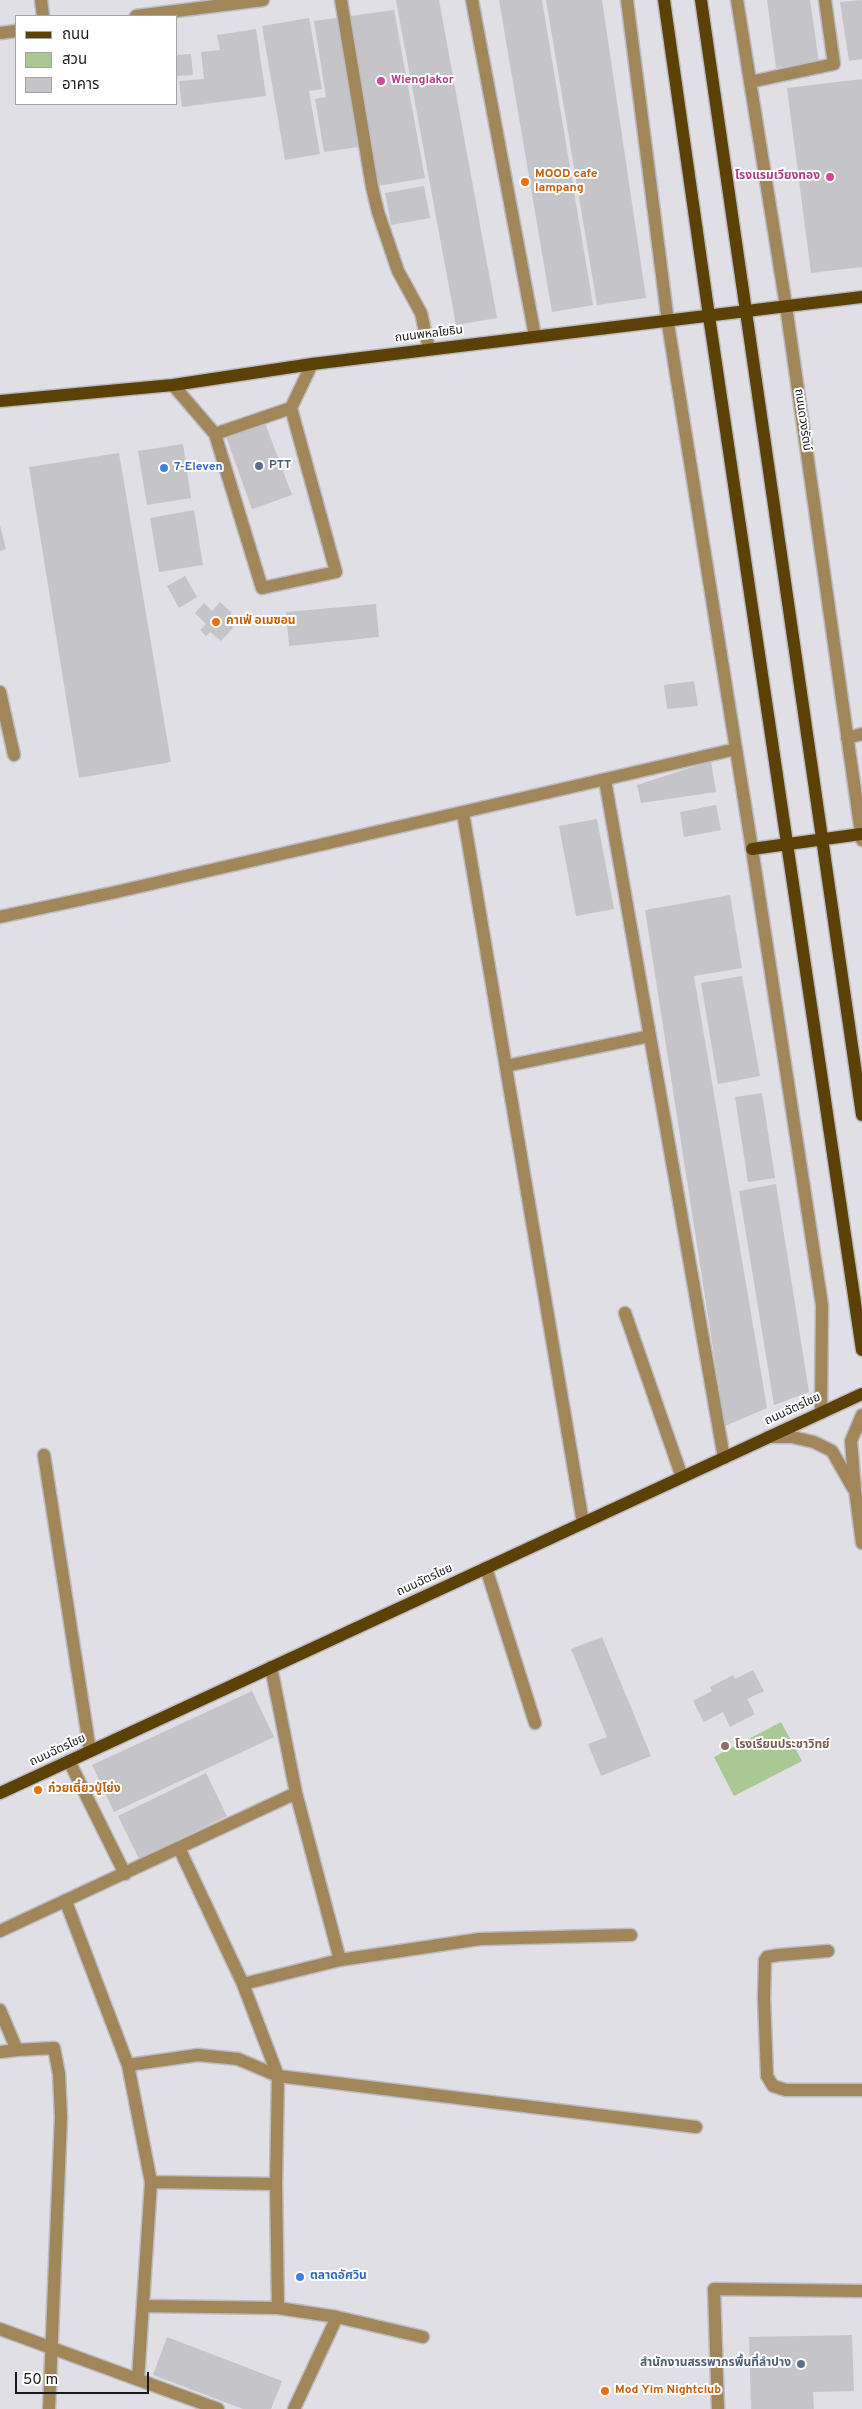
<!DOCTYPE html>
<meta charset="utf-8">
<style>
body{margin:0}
#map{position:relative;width:862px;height:2409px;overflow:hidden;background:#e0dfe5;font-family:Overpass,"Noto Sans Thai",sans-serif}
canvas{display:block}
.legend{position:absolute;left:15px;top:15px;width:162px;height:90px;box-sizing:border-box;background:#fff;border:1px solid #a3a3a4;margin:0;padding:6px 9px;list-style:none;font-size:15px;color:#19191b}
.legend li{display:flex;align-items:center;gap:10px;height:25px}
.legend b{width:25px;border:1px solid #a3a3a4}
.scale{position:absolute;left:15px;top:2372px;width:134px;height:22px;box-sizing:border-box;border:2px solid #19191b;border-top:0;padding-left:6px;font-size:15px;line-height:18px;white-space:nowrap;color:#19191b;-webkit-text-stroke:4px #fff;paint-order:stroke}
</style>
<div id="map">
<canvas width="862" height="2409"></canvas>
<ul class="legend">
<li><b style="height:6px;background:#5c4107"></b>ถนน</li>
<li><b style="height:14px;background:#a9c894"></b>สวน</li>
<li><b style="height:14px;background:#c5c4c9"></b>อาคาร</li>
</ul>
<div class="scale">50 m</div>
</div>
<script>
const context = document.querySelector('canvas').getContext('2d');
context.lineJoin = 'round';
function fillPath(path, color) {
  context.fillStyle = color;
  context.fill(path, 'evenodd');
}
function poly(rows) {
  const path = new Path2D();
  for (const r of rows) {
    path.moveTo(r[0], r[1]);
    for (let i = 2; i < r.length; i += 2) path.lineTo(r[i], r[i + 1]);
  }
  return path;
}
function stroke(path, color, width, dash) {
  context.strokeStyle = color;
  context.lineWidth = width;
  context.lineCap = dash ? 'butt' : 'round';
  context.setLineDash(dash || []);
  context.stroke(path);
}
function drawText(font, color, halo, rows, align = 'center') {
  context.font = font + ' Overpass,"Noto Sans Thai",sans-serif';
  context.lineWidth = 4;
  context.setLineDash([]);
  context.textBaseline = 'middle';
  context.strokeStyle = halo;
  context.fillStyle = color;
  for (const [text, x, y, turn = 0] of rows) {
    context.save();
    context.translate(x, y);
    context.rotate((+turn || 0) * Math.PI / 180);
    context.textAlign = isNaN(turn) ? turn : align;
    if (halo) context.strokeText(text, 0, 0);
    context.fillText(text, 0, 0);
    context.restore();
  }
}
const green = poly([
 [781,1722,802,1761,734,1796,714,1757]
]);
const building = poly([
 [396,0,439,0,497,318,456,325],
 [499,0,542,0,593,305,552,312],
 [546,0,602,0,646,298,597,305],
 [767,0,810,0,819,62,776,68],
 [862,0,862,59,849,61,840,2],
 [394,10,425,178,372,187,365,146,324,152,315,99,326,97,314,21],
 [309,18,322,89,309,91,320,154,285,160,262,26],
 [256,29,266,96,182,107,179,81,204,79,201,52,220,50,217,35],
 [191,54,193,75,176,76,176,55],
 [862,79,862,267,811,273,787,88],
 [424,186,430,218,391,225,385,193],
 [265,423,292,495,252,509,226,437],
 [183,444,191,498,147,505,138,451],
 [119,453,171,762,79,778,29,467],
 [194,510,203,565,159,572,150,518],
 [0,525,6,549,0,551],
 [185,576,197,597,179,608,167,586],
 [220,602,232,613,225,620,233,628,221,641,210,632,206,636,200,630,206,624,195,613,204,603,212,611],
 [376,604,379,637,289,646,286,612],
 [694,681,698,706,667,709,664,685],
 [711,761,716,792,641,803,637,785],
 [716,805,721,830,684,837,680,812],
 [597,819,614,909,576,916,559,826],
 [730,895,742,968,694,976,767,1408,725,1426,645,910],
 [742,976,760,1076,718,1084,701,983],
 [762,1093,775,1178,748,1182,735,1097],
 [776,1184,809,1392,774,1405,739,1191],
 [602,1637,651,1756,601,1776,588,1744,607,1737,571,1649],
 [753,1670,764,1691,747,1699,755,1714,730,1727,723,1712,704,1722,693,1701,712,1691,710,1687,733,1675,735,1679],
 [252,1691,274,1737,114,1812,92,1765],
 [206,1773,227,1816,139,1859,118,1816],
 [852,2335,854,2391,813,2392,814,2409,751,2409,749,2337],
 [167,2337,282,2381,271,2409,243,2409,153,2375]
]);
const minor = poly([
 [41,0,43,16],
 [341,0,372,187,378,212,398,271,421,313,429,349],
 [472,0,535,336],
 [627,0,669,330,752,849,822,1305,821,1413],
 [737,0,786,306,862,840],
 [136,16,263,0],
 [0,33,16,31],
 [750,82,834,64,825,0],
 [173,385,215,434,262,588,336,572,291,408,312,364],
 [215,434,291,408],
 [0,692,14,755],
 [847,738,862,734],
 [605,780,724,1458],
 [463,813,583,1523],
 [0,917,116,892,736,749],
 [506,1066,650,1036],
 [625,1313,682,1477],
 [862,1415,851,1441,855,1490,862,1543],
 [768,1437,792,1437,814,1442,832,1451,853,1488],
 [44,1455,90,1751],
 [486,1568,535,1723],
 [271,1667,296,1793,340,1960],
 [69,1761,125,1874],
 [179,1848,243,1984,278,2076,276,2184,278,2308],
 [66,1902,128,2065,151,2182,138,2379],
 [0,1931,296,1793],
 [828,1951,779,1955,767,1957,765,1960,764,1998,767,2076,773,2086,786,2090,862,2090],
 [243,1984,340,1960,480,1939,631,1935],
 [0,2010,17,2050,54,2048,59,2074,61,2117,49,2409],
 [0,2052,17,2050],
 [128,2065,198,2055,238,2059,278,2076,696,2127],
 [151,2182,276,2184],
 [143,2306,278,2308,337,2317,423,2337],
 [0,2329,218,2409],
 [294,2409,337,2317],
 [718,2409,714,2289,862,2291]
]);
const major = poly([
 [664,0,709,316,862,1350],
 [701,0,862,1115],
 [0,401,173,385,312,364,862,297],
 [752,849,861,834],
 [0,1793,862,1394]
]);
const markers = [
 [381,81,5,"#d1479c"],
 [830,177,5,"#d1479c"],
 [525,182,5,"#e8710a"],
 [259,466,5,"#5c6f8a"],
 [164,468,5,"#3f7fe0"],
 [216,622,5,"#e8710a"],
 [725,1746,5,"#8d6e63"],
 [38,1790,5,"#e8710a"],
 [300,2277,5,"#3f7fe0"],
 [801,2364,5,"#5c6f8a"],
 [605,2391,5,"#e8710a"]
];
const hotelNames = [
 ["Wienglakor",391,81],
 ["โรงแรมเวียงทอง",820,177,"right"]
];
const foodNames = [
 ["MOOD cafe",535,175],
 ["lampang",535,189],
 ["คาเฟ่ อเมซอน",226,622],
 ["ก๋วยเตี๋ยวปู่โย่ง",48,1790],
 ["Mod Yim Nightclub",615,2391]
];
const streetNames = [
 ["ถนนพหลโยธิน",429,335,-7],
 ["ถนนดวงรัตน์",802,420,82],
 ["ถนนฉัตรไชย",793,1410,-25],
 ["ถนนฉัตรไชย",425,1581,-25],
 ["ถนนฉัตรไชย",58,1751,-25]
];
const serviceNames = [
 ["PTT",269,466],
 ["สำนักงานสรรพากรพื้นที่ลำปาง",791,2364,"right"]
];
const shopNames = [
 ["7-Eleven",174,468],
 ["ตลาดอัศวิน",310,2277]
];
const educationNames = [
 ["โรงเรียนประชาวิทย์",735,1746]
];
fillPath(green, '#a9c894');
fillPath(building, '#c5c4c9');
stroke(minor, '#bcbbc1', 15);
stroke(major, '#bcbbc1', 15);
stroke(minor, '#a1865a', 12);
stroke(major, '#5c4107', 12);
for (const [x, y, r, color] of markers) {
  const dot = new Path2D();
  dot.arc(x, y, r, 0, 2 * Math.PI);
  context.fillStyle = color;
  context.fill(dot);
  stroke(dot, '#fff', 2);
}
drawText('bold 12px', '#b23c85', '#fff', hotelNames, 'left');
drawText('bold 12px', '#c56008', '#fff', foodNames, 'left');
drawText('12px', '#19191b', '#fff', streetNames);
drawText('bold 12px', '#4e5e75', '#fff', serviceNames, 'left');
drawText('bold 12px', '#366cbe', '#fff', shopNames, 'left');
drawText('bold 12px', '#785e54', '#fff', educationNames, 'left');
</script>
